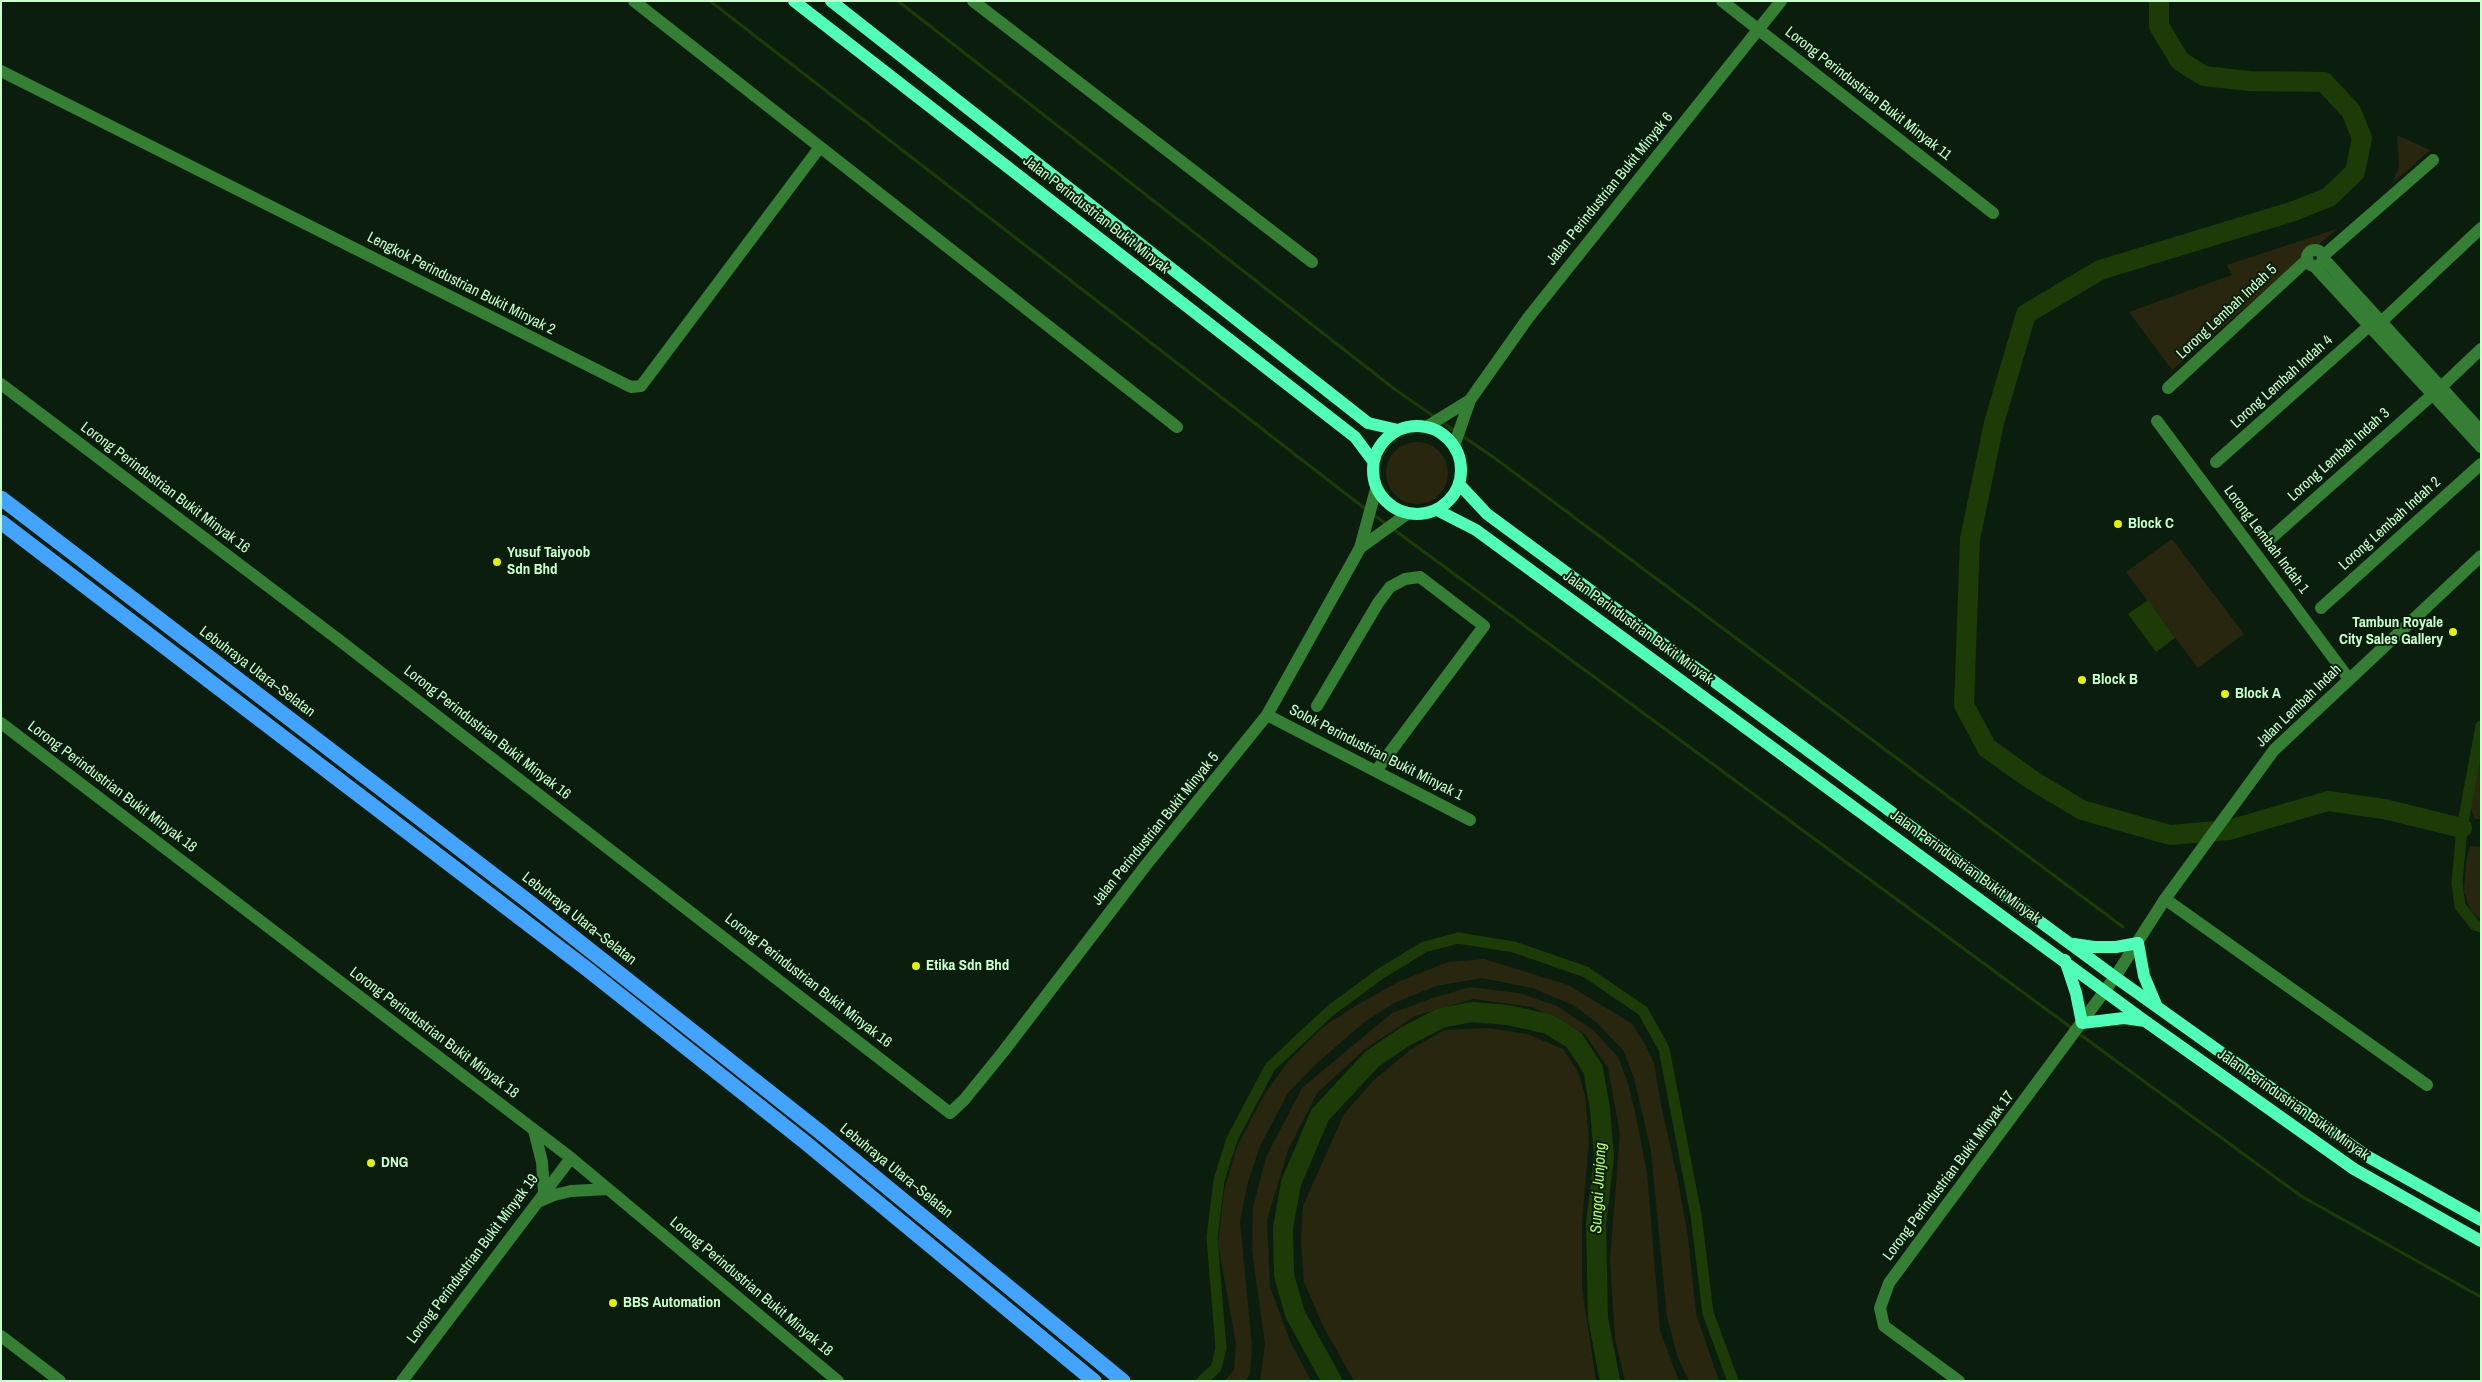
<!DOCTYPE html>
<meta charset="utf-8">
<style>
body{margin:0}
#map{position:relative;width:2482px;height:1382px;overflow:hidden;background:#0b1e0e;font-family:"Archivo Narrow",sans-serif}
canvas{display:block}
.frame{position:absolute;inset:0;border:2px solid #c8ffcc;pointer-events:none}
</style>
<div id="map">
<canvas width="2482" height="1382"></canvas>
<div class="frame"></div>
</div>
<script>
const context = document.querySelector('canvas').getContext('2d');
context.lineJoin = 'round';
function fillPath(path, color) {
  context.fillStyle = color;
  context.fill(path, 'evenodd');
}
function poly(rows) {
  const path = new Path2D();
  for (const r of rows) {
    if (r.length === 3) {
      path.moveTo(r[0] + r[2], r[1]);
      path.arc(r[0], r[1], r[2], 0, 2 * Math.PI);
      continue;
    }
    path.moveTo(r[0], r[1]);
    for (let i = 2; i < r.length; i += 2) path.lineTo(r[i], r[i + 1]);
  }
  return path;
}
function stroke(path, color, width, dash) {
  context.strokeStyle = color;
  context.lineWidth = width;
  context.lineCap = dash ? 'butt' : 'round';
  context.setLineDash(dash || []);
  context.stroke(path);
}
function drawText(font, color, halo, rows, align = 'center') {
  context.font = font + ' "Archivo Narrow",sans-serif';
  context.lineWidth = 4;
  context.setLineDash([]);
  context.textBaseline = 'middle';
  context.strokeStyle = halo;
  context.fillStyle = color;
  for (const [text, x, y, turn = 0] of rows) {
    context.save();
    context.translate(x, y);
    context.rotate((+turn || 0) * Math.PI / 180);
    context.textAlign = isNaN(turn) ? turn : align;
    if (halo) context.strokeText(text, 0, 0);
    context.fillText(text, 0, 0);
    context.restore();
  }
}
const green = poly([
 [2397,135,2430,150,2392,184,2399,167],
 [2337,229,2172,370,2129,312,2232,275,2227,265],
 [1417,473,31],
 [2172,539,2244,634,2198,668,2126,572],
 [2481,756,2481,819,2475,819,2470,807],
 [2470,846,2481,847,2481,920,2471,911,2464,892,2466,863],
 [1484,959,1568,985,1631,1023,1645,1044,1654,1063,1661,1105,1678,1181,1688,1237,1696,1314,1719,1381,1689,1381,1678,1358,1667,1317,1651,1151,1634,1078,1623,1050,1597,1023,1575,1006,1533,988,1482,978,1436,986,1394,1003,1363,1023,1316,1064,1288,1093,1260,1146,1248,1182,1240,1221,1252,1347,1250,1373,1246,1381,1224,1381,1234,1370,1236,1344,1218,1244,1224,1191,1236,1149,1264,1095,1287,1063,1323,1027,1357,1005,1398,982,1448,962],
 [1470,987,1519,993,1557,1006,1593,1030,1618,1057,1628,1083,1636,1116,1647,1173,1660,1331,1679,1381,1625,1381,1615,1339,1610,1259,1620,1134,1608,1068,1585,1034,1532,1007,1473,999,1415,1016,1365,1049,1317,1093,1288,1150,1267,1220,1270,1287,1290,1341,1311,1381,1260,1381,1265,1344,1252,1250,1253,1208,1266,1157,1302,1088,1392,1013,1433,998],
 [1489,1028,1527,1034,1563,1049,1578,1072,1585,1095,1589,1141,1582,1223,1582,1287,1596,1381,1354,1381,1324,1328,1304,1282,1301,1241,1303,1206,1344,1114,1373,1081,1410,1050,1444,1030]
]);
const water = poly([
 [2148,600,2175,638,2156,652,2128,614]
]);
const stream = poly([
 [710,1,1368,511],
 [898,1,1397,391,1435,417],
 [1442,422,1455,431],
 [1461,435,1496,459,2123,927],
 [1373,514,1386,524],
 [1393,529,2073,1029],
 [2078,1033,2301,1196,2481,1297]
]);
const canal = poly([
 [2481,726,2462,828,2457,883,2460,906,2475,925,2481,927],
 [1202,1381,1216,1368,1221,1348,1212,1238,1219,1180,1232,1139,1270,1067,1331,1010,1380,974,1424,947,1458,938,1514,947,1586,972,1643,1011,1664,1049,1696,1215,1708,1313,1733,1381]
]);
const river = poly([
 [2159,1,2159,26,2180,61,2204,76,2249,81,2324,82,2351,111,2362,138,2355,172,2329,197,2294,211,2100,270,2026,314,1994,423,1970,539,1964,705,1987,748,2032,780,2082,810,2170,835,2229,830,2328,801,2384,809,2462,828],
 [1332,1381,1295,1314,1284,1275,1283,1228,1291,1183,1320,1115,1372,1059,1406,1036,1441,1018,1472,1012,1508,1015,1548,1024,1574,1040,1593,1069,1600,1109,1604,1157,1596,1224,1598,1318,1610,1381]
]);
const minor = poly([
 [634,1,1177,427],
 [973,1,1312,262],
 [1722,1,1993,213],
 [1,71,631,387,641,386,820,147],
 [2315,258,8],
 [2323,256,2433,160],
 [2324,259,2481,431],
 [2314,266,2481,447],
 [2382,321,2481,228],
 [1,384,339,640,950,1113,964,1100,1003,1052,1146,865,1267,715,1360,548,1376,489],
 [2441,387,2481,349],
 [2168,388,2307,260],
 [2157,421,2349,679],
 [1426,427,1470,400],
 [1454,446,1470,400,1528,318,1781,1],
 [2216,462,2369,326],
 [2269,540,2432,395],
 [1360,548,1407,514],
 [2321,608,2481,464],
 [1317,706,1378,603,1390,587,1405,579,1420,577,1484,626,1376,771],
 [1267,715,1470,820],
 [1,723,571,1158,838,1381],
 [2165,899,2427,1085],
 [534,1130,542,1162,544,1193],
 [540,1201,554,1195,571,1191,608,1189],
 [1,1336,60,1381],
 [402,1381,571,1158],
 [1959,1381,1884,1326,1880,1308,1889,1283,2115,977,2165,899,2274,750,2481,556]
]);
const major = poly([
 [794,1,1355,437,1373,461],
 [831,1,1368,423,1398,430],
 [1417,470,44],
 [1459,484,1487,514,2115,977,2365,1155,2481,1220],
 [1437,510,1476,530,2145,1021,2354,1169,2481,1241],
 [2074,944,2094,947,2116,947,2138,943,2144,976,2157,1007],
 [2065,960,2076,993,2082,1023,2124,1018,2145,1021]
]);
const highway = poly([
 [1,498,529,902,820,1132,1123,1381],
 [1,522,587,969,806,1143,1094,1381]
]);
const markers = [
 [2118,524,5,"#e3f300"],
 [497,562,5,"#e3f300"],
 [2453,632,5,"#e3f300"],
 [2082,680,5,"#e3f300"],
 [2225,694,5,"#e3f300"],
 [916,966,5,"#e3f300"],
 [371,1163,5,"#e3f300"],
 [613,1303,5,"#e3f300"]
];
const streetNames = [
 ["Lorong Perindustrian Bukit Minyak 11",1868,94,38],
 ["Jalan Perindustrian Bukit Minyak 6",1610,189,-51],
 ["Jalan Perindustrian Bukit Minyak",1096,215,38],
 ["Lengkok Perindustrian Bukit Minyak 2",461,284,27],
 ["Lorong Lembah Indah 5",2227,312,-43],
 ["Lorong Lembah Indah 4",2282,382,-42],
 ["Lorong Lembah Indah 3",2339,455,-42],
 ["Lorong Perindustrian Bukit Minyak 16",165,488,37],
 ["Lorong Lembah Indah 2",2390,524,-42],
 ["Lorong Lembah Indah 1",2266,540,53],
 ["Jalan Perindustrian Bukit Minyak",1638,628,36],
 ["Lebuhraya Utara–Selatan",257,672,37],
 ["Jalan Lembah Indah",2299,706,-44],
 ["Lorong Perindustrian Bukit Minyak 16",487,733,38],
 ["Solok Perindustrian Bukit Minyak 1",1376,753,27],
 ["Lorong Perindustrian Bukit Minyak 18",112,787,37],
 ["Jalan Perindustrian Bukit Minyak 5",1156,829,-51],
 ["Jalan Perindustrian Bukit Minyak",1965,867,36],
 ["Lebuhraya Utara–Selatan",579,919,38],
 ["Lorong Perindustrian Bukit Minyak 16",808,981,38],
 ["Lorong Perindustrian Bukit Minyak 18",434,1033,37],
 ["Jalan Perindustrian Bukit Minyak",2293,1105,35],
 ["Lebuhraya Utara–Selatan",896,1171,39],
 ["Lorong Perindustrian Bukit Minyak 17",1949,1176,-53],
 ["Lorong Perindustrian Bukit Minyak 19",473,1259,-53],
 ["Lorong Perindustrian Bukit Minyak 18",751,1287,40]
];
const poiNames = [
 ["Block C",2128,524],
 ["Yusuf Taiyoob",507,553],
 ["Sdn Bhd",507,570],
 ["Tambun Royale",2443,623,"right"],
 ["City Sales Gallery",2443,640,"right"],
 ["Block B",2092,680],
 ["Block A",2235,694],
 ["Etika Sdn Bhd",926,966],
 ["DNG",381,1163],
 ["BBS Automation",623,1303]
];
const waterNames = [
 ["Sungai Junjong",1599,1188,-87]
];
fillPath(green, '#28260e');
fillPath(water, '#1c3b07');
stroke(stream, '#1c3b07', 3);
stroke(canal, '#1c3b07', 11);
stroke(river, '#1c3b07', 20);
stroke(minor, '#347f34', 12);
stroke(major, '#4fffb7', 12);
stroke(highway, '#43a4ff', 15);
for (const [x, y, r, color] of markers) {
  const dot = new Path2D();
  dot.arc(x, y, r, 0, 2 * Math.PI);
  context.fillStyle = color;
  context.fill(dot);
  stroke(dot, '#0b1e0e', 2);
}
drawText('15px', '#c8ffcc', '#0b1e0e', streetNames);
drawText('bold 15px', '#c8ffcc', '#0b1e0e', poiNames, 'left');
drawText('italic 16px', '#b7ff56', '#0b1e0e', waterNames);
</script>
